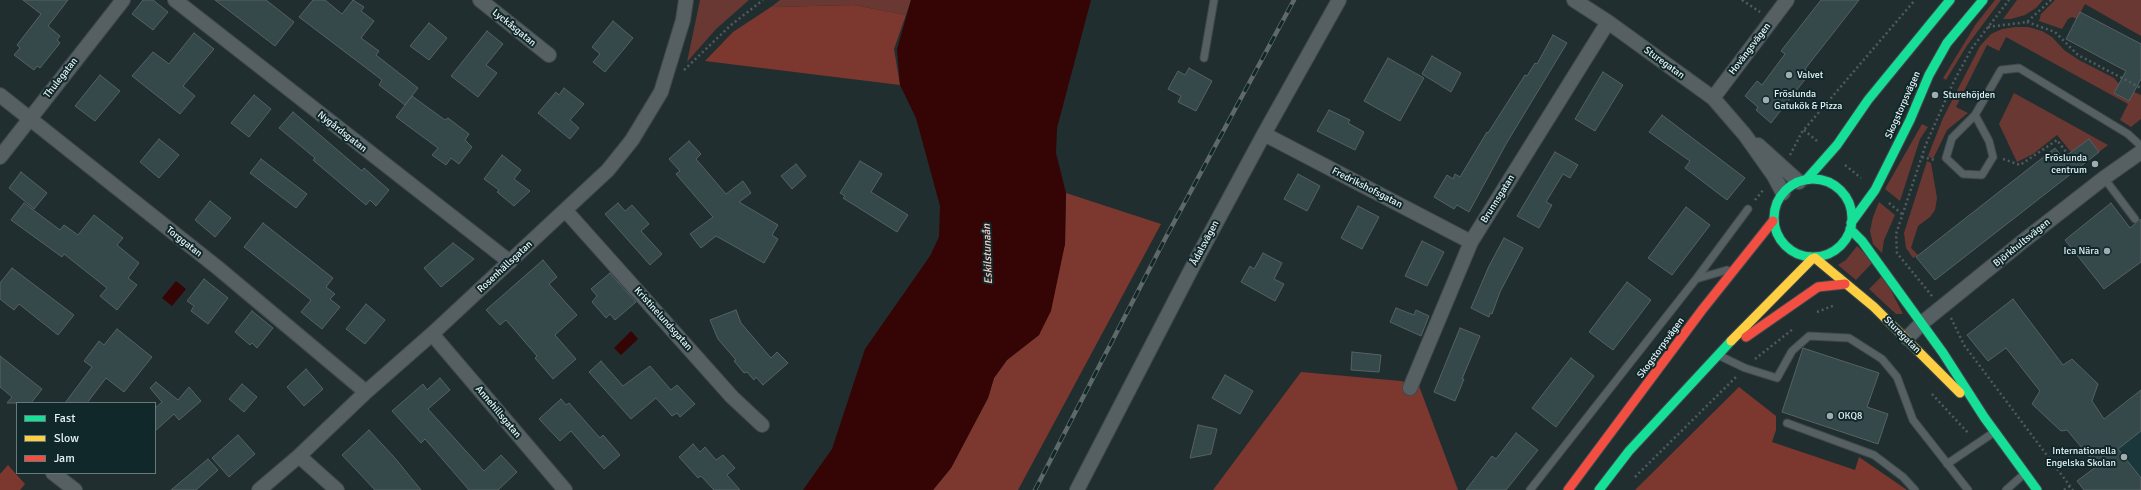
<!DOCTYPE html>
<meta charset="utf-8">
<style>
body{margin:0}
#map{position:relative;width:2141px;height:490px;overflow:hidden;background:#212e2f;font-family:Signika,sans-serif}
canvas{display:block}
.legend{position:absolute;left:16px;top:402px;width:140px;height:72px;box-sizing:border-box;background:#11282b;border:1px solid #66797b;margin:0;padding:5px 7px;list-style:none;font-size:12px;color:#e5f2f4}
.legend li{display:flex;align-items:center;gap:8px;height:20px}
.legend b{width:20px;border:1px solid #66797b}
</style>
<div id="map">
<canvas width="2141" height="490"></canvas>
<ul class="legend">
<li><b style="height:5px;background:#16e098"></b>Fast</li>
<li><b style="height:5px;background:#ffcf43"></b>Slow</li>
<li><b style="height:5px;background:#f24e42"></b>Jam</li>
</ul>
</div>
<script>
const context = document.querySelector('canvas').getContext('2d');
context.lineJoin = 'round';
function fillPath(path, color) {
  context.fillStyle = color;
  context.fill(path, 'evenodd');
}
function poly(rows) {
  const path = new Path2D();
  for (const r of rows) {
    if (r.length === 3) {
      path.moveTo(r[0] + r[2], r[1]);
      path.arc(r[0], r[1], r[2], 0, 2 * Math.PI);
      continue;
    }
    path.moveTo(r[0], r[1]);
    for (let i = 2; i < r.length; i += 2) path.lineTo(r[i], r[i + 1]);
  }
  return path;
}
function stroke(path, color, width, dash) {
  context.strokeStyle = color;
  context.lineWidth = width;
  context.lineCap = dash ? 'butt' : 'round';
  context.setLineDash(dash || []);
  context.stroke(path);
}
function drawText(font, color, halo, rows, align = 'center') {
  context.font = font + ' Signika,sans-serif';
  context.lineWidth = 4;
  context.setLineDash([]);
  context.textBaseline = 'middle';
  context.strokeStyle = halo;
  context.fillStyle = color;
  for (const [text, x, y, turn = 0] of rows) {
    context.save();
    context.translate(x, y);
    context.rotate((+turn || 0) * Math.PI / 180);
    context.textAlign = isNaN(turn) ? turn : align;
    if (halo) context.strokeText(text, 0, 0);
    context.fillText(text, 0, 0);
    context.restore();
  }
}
const built = poly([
 [2141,431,2141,490,2084,490,2077,481]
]);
const green = poly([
 [700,0,749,0,716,29,687,62],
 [780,0,911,0,906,15,854,5,771,7],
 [1995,0,2001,0,1966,47,1946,80,1943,78,1976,24],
 [2017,0,2043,0,2036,8,2025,15,2011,19,2003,19],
 [2055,0,2141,0,2141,36,2085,4,2077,19,2072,17,2068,19,2062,29,2039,21,2041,14],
 [2016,27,2028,27,2042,31,2052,37,2064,50,2079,60,2114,78,2119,84,2114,93,2128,101,2134,92,2141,95,2141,119,2131,127,2120,120,2128,104,2006,37,1999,51,1987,45,1956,107,1968,113,1947,130,1933,159,1928,156,1943,118,1980,46,1991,34,2002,29],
 [2014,93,2108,145,2099,152,2089,139,2071,152,2057,135,2033,154,2017,162,1999,124],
 [1922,124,1928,127,1920,139,1900,201,1885,189],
 [1927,161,1931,163,1937,198,1935,210,1930,217,1918,226,1911,248,1918,255,1913,258,1906,248,1904,233],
 [1879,202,1895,215,1884,240,1882,253,1873,244,1870,231,1873,217],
 [1857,246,1873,262,1856,280,1838,265,1846,260],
 [1883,275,1903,314,1896,314,1869,289]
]);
const forest = poly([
 [854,5,906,15,894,49,900,85,705,61,733,32,771,7],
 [1066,193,1161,224,1018,490,933,490,951,468,988,398,994,378,1007,360,1039,335,1065,244],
 [1301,372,1401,381,1419,386,1458,490,1213,490],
 [1739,387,1776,416,1776,430,1772,442,1855,470,1859,457,1907,490,1635,490],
 [8,465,25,484,20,490,0,490,0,474]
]);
const water = poly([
 [911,0,1091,0,1057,128,1056,153,1066,193,1065,244,1051,311,1039,335,1007,360,994,378,988,398,951,468,933,490,803,490,832,449,865,349,930,256,939,237,940,206,916,118,900,85,897,49],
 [176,281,186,289,172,306,162,298],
 [631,331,638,339,621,355,614,348]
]);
const building = poly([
 [23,0,68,0,48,26,60,36,57,40,60,43,40,68,37,66,34,70,14,55,20,48,17,45,41,14,23,0],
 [143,0,153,0,168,12,153,30,132,14,143,0],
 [215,0,266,0,294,22,275,46,215,0],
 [313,0,325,0,342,14,353,0,364,7,361,11,374,21,361,38,379,51,376,55,418,88,405,105,379,85,382,80,299,17,313,0],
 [1821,0,1859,0,1805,69,1810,73,1771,123,1756,110,1758,107,1745,96,1757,81,1762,85,1785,54,1781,51,1821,0],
 [2080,12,2141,44,2141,79,2129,101,2114,93,2126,71,2066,39,2080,12],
 [613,21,633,38,605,72,593,62,600,54,592,47,613,21],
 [429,23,447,38,429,60,410,46,429,23],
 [487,31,503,44,486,65,497,73,478,97,451,76,487,31],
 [194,33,214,49,183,86,195,96,180,114,132,76,153,52,169,64,194,33],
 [1553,35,1567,43,1506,144,1469,212,1457,205,1454,209,1434,197,1447,175,1453,179,1455,174,1460,177,1487,132,1488,133,1525,75,1527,76,1535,63,1537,64,1553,35],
 [1432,56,1461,73,1451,92,1422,74,1432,56],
 [1388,58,1424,78,1400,121,1364,101,1388,58],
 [1189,68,1212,81,1196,111,1178,102,1181,96,1168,89,1178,71,1185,75,1189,68],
 [1603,72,1623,85,1595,131,1575,119,1603,72],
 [100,75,120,91,95,121,75,106,100,75],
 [564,88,584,104,570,120,579,128,570,139,538,113,556,92,559,95,564,88],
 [254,95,271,109,249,137,231,123,254,95],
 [412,96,445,120,448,118,469,134,465,140,472,147,459,164,451,158,446,165,432,155,438,148,396,117,412,96],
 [1329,110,1350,120,1348,123,1364,132,1355,150,1317,131,1329,110],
 [293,112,362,171,364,168,389,190,376,206,370,200,366,205,313,160,315,158,279,128,293,112],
 [1662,115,1745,178,1727,200,1685,168,1690,161,1649,132,1662,115],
 [159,139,179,155,159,178,140,162,159,139],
 [2089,139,2099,152,1935,280,1916,257,2055,148,2063,158,2089,139],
 [689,141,701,154,696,159,726,194,743,181,751,193,739,202,778,225,772,235,778,239,764,263,716,236,701,248,690,234,713,217,676,174,680,171,669,159,689,141],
 [1555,152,1578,165,1570,178,1563,174,1546,202,1552,205,1539,228,1517,216,1555,152],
 [502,155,521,170,514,179,530,191,514,206,497,192,499,190,484,179,502,155],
 [261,159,307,194,296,208,250,173,261,159],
 [860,161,882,174,871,192,908,215,897,232,843,198,845,196,840,193,860,161],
 [796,164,806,176,792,189,781,176,796,164],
 [21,172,47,193,34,209,9,188,21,172],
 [1298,174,1320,186,1307,211,1284,199,1298,174],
 [210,201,231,218,215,237,195,220,210,201],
 [24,203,60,230,64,225,78,235,94,215,123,238,117,245,139,263,128,278,137,285,117,310,100,296,107,288,64,254,62,257,11,220,24,203],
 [618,203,625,211,632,205,649,224,641,231,662,254,650,265,605,214,618,203],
 [2111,203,2130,228,2141,219,2141,262,2104,289,2065,240,2111,203],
 [1358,206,1379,217,1362,249,1341,238,1358,206],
 [1686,207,1710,225,1672,275,1648,258,1686,207],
 [263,223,333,278,326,287,335,294,330,299,340,307,322,329,301,312,311,300,244,247,263,223],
 [1504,238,1523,248,1500,292,1492,314,1490,313,1489,317,1471,308,1489,266,1504,238],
 [1422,241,1444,252,1427,286,1405,276,1422,241],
 [453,243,474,259,441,287,424,268,453,243],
 [1263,253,1282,263,1274,279,1284,284,1275,301,1241,282,1250,266,1254,269,1263,253],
 [543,260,557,277,549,284,577,315,555,335,576,359,553,379,535,358,537,356,506,320,500,325,486,310,543,260],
 [12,268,74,315,58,335,19,304,14,310,0,299,0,283,12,268],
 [610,273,636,302,615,320,610,314,606,318,592,302,597,296,591,289,610,273],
 [204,279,228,298,208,324,191,311,194,306,187,301,204,279],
 [1627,282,1651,300,1613,350,1589,332,1627,282],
 [2013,299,2063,365,2072,359,2098,384,2092,401,2104,419,2141,390,2141,431,2118,449,2141,478,2141,490,2084,490,2077,481,2097,466,2067,430,2061,431,2032,404,2040,391,2006,348,1988,361,1967,335,2013,299],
 [366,304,385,320,365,344,346,329,366,304],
 [1396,308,1414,315,1416,310,1429,316,1421,336,1390,322,1396,308],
 [736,310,741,323,771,358,777,352,788,363,763,385,756,377,754,380,747,372,744,373,734,361,736,360,718,339,710,320,736,310],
 [252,311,273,328,257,348,252,343,250,345,235,332,252,311],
 [1460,328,1480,336,1462,379,1464,379,1455,401,1434,392,1460,328],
 [117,329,152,357,124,392,106,378,87,403,65,403,92,367,84,361,99,341,104,345,117,329],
 [1803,348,1879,373,1867,407,1888,414,1878,444,1782,412,1803,348],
 [1352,352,1381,355,1379,372,1351,370,1352,352],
 [0,356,42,389,31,403,7,403,12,397,0,387,0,356],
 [1571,358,1594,376,1556,427,1532,408,1571,358],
 [601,361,623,386,650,366,671,390,677,385,695,404,680,417,677,413,672,416,656,398,631,419,589,372,601,361],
 [306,369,323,389,304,406,287,387,306,369],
 [1225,375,1253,391,1240,414,1212,398,1225,375],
 [440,378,450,390,428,409,484,471,501,455,517,472,498,490,469,490,425,439,421,443,392,411,423,384,427,390,440,378],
 [156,382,178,400,189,387,201,401,179,420,174,414,155,431,155,408,162,402,150,388,156,382],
 [242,384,257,397,244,412,229,399,242,384],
 [561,399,566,405,569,403,600,438,603,435,620,455,604,469,571,431,560,441,539,419,561,399],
 [1198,425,1217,429,1211,454,1190,458,1198,425],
 [369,430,394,457,421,490,375,490,342,455,369,430],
 [1516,433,1538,450,1506,490,1466,490,1492,456,1496,459,1516,433],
 [238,435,255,454,229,477,212,458,238,435],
 [693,444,700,452,705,447,716,460,723,455,735,468,727,475,740,490,714,490,701,476,698,478,679,457,693,444],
 [208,459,218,470,196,490,171,490,208,459]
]);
const path = poly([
 [1742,0,1760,12],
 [2027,22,2055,32,2078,55,2141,88],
 [1988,27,2027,22,2051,0],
 [684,70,731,25,763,0],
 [1804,130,1817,141],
 [1790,155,1802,132,1915,0],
 [1922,157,1935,160],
 [2003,159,2020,165,2057,140,2078,168],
 [1845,165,1861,178],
 [1755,200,1764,189],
 [1889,203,1902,214],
 [1932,296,1897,253,1896,234,1926,144,1954,81,1972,48,2009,0],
 [1817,312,1835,305],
 [1951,318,1964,345,2073,490],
 [1755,359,1793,329],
 [1932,394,1969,434],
 [1635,477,1737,376],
 [2064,490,2070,486]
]);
const lane = poly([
 [1204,58,1214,0],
 [1975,115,1989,141,1993,157,1982,175,1963,174,1946,158,1952,138,1975,115,2001,70,2019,68,2128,134,2141,146],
 [2104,178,2135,219],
 [1696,279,1748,209],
 [1720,356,1745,368,1777,378,1792,351,1809,336,1849,338,1882,359,1897,377,1913,420,1968,490],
 [1787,423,1874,455,1903,477,1915,490],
 [1947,464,1993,433],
 [1530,490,1696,279,1727,270],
 [2006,490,2024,474]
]);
const street = poly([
 [175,0,510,262],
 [480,0,549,55],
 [1574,0,1608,22,1713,98,1745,135,1774,176,1783,193],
 [0,95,218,268,366,392],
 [1713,98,1787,0],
 [1264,134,1471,242],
 [1758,145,1799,182],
 [0,157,123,0],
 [566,211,732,397,762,425],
 [432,334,565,490],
 [1907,338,1922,323,2022,242,2104,178,2141,152],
 [1410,388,1471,242,1608,22],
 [299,456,337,490],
 [53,473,75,490],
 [259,490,299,456,366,392,432,334,608,170,632,140,661,92,683,20,686,0],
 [1077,490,1195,262,1264,134,1339,0]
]);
const fast = poly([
 [1813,218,39],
 [1806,180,1837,145,1868,100,1950,0],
 [1851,223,1875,190,1910,120,1929,75,1947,43,1983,0],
 [1850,229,1862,241,1943,353,1984,417,2037,490],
 [1599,490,1629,451,1731,341]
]);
const slow = poly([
 [1815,258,1874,307,1960,393],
 [1731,341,1812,259]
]);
const jam = poly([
 [1746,337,1818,287,1845,284],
 [1568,490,1702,310,1773,221]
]);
const rail = poly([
 [1035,490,1165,239,1294,0]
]);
const markers = [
 [1789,75,4,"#a0adaf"],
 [1935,95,4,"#a0adaf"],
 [1766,100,4,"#a0adaf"],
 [2095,164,4,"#a0adaf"],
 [2107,251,4,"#a0adaf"],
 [1830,416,4,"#a0adaf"],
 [2124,457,4,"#a0adaf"]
];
const streetNames = [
 ["Lyckåsgatan",514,28,39],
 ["Hovängsvägen",1750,49,-53],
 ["Sturegatan",1664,63,36],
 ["Thulegatan",61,78,-52],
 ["Skogstorpsvägen",1903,105,-66],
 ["Nygårdsgatan",342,132,38],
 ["Fredrikshofsgatan",1367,188,27],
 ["Brunnsgatan",1498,199,-58],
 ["Torggatan",184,242,38],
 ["Ådalsvägen",1205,243,-62],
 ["Björkhultsvägen",2022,243,-39],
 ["Rosenhällsgatan",505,267,-43],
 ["Kristinelundsgatan",663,319,48],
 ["Sturegatan",1902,335,45],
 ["Skogstorpsvägen",1661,348,-54],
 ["Annehillsgatan",498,412,50]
];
const poiNames = [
 ["Valvet",1797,75],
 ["Fröslunda",1774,94],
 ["Gatukök & Pizza",1774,106],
 ["Sturehöjden",1943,95],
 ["Fröslunda",2087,158,"right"],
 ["centrum",2087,170,"right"],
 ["Ica Nära",2099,251,"right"],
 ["OKQ8",1838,416],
 ["Internationella",2116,451,"right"],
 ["Engelska Skolan",2116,463,"right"]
];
const waterNames = [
 ["Eskilstunaån",988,254,-92]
];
fillPath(built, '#1a383c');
fillPath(green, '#6a3832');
fillPath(forest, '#7c382f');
fillPath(water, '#350404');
fillPath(building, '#35494b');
stroke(building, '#566162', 1);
stroke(lane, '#3f494b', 9);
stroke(street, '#3f494b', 16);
stroke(fast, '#3f494b', 11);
stroke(slow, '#3f494b', 11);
stroke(jam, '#3f494b', 11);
stroke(path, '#525b5d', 2.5, [2, 3]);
stroke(lane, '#565f61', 7);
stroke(street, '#565f61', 14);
stroke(fast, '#16e098', 9);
stroke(slow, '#ffcf43', 9);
stroke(jam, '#f24e42', 9);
stroke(rail, '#5f696a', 4.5);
stroke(rail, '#11282b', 3, [9]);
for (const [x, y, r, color] of markers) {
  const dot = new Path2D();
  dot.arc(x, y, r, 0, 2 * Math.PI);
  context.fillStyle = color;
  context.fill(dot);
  stroke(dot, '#11282b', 1.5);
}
drawText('10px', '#e5f2f4', '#11282b', streetNames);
drawText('10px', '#e5f2f4', '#11282b', poiNames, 'left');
drawText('italic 11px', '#fcccc3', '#11282b', waterNames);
</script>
